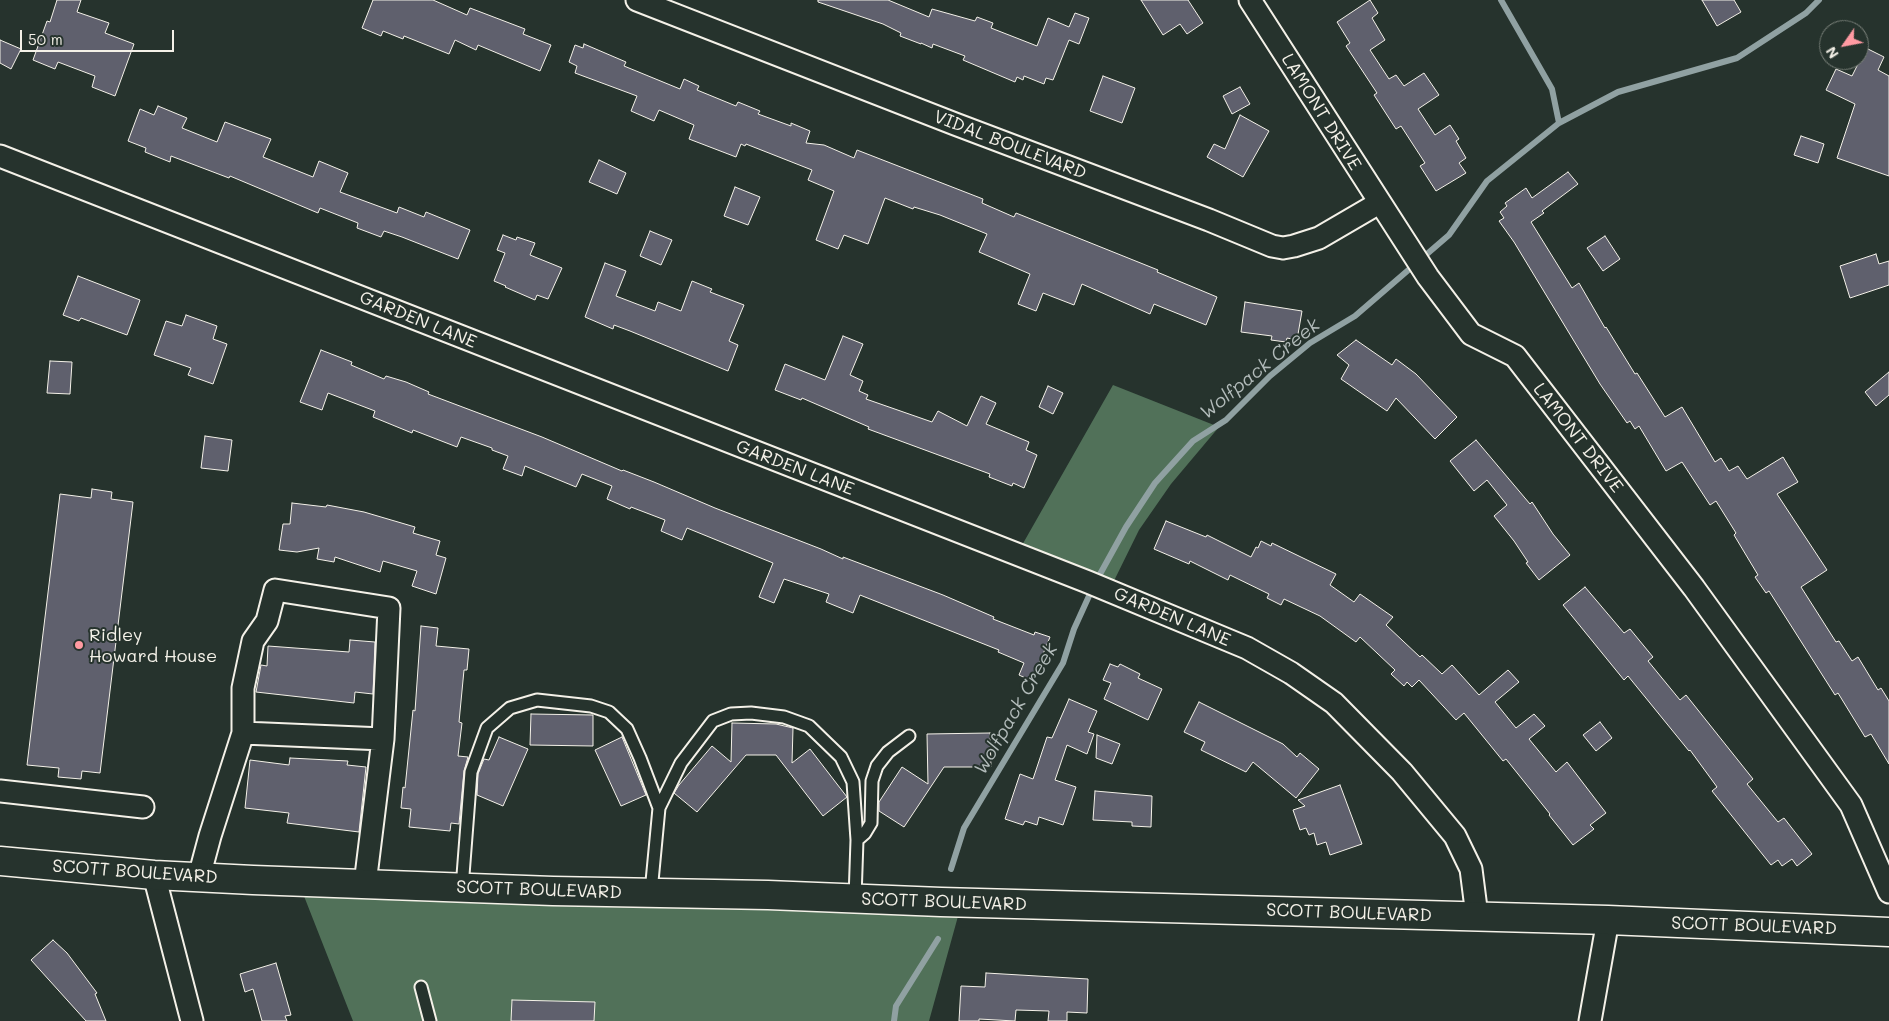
<!DOCTYPE html>
<style>
body{margin:0}
#map{position:relative;width:1889px;height:1021px;overflow:hidden;background:#26332d;font-family:Mali,sans-serif}
canvas{display:block}
.north{position:absolute;left:1819px;top:20px;width:50px;height:50px;box-sizing:border-box;background:#26332d;border:1px solid #787f78;border-radius:50%;rotate:237deg;font-size:14px;font-weight:700;line-height:20px;text-align:center;color:#f4f1e8}
.north::after{content:'';display:block;margin:auto;width:18px;height:22px;background:#ff9aa2;clip-path:polygon(50% 0,100% 100%,50% 72%,0 100%)}
.scale{position:absolute;left:20px;top:30px;width:154px;height:22px;box-sizing:border-box;border:2px solid #f4f1e8;border-top:0;padding-left:6px;font-size:15px;line-height:18px;white-space:nowrap;color:#f4f1e8;-webkit-text-stroke:4px #26332d;paint-order:stroke}
</style>
<div id="map">
<canvas width="1889" height="1021"></canvas>
<div class="north">N</div>
<div class="scale">50 m</div>
</div>
<script>
const context = document.querySelector('canvas').getContext('2d');
context.lineJoin = 'round';
function fillPath(path, color) {
  context.fillStyle = color;
  context.fill(path, 'evenodd');
}
function poly(rows) {
  const path = new Path2D();
  for (const r of rows) {
    path.moveTo(r[0], r[1]);
    for (let i = 2; i < r.length; i += 2) path.lineTo(r[i], r[i + 1]);
  }
  return path;
}
function stroke(path, color, width, dash) {
  context.strokeStyle = color;
  context.lineWidth = width;
  context.lineCap = dash ? 'butt' : 'round';
  context.setLineDash(dash || []);
  context.stroke(path);
}
function drawText(font, color, halo, rows, align = 'center') {
  context.font = font + ' Mali,sans-serif';
  context.lineWidth = 4;
  context.setLineDash([]);
  context.textBaseline = 'middle';
  context.strokeStyle = halo;
  context.fillStyle = color;
  for (const [text, x, y, turn = 0] of rows) {
    context.save();
    context.translate(x, y);
    context.rotate((+turn || 0) * Math.PI / 180);
    context.textAlign = isNaN(turn) ? turn : align;
    if (halo) context.strokeText(text, 0, 0);
    context.fillText(text, 0, 0);
    context.restore();
  }
}
const green = poly([
 [1113,385,1219,427,1171,484,1139,530,1108,593,1017,554],
 [302,891,965,891,929,1021,353,1021]
]);
const stream = poly([
 [1501,0,1552,89,1559,123],
 [951,869,964,828,1063,663,1074,629,1094,585,1126,527,1155,483,1193,441,1226,420,1270,376,1310,343,1355,316,1449,235,1487,181,1559,123,1618,92,1737,58,1806,13,1819,0],
 [894,1021,896,1006,938,939]
]);
const building = poly([
 [57,0,81,0,77,12,109,23,105,33,134,44,115,96,92,87,95,76,58,62,55,69,33,60,47,21,50,22,57,0],
 [373,0,433,0,467,15,470,8,525,29,523,34,551,45,540,71,478,45,476,50,455,40,449,54,404,36,403,39,383,31,381,36,362,28,373,0],
 [818,0,888,0,929,17,932,9,975,21,977,17,993,23,991,28,1037,46,1048,18,1069,27,1075,13,1089,18,1079,44,1069,40,1053,80,1046,78,1044,84,1024,76,1023,80,1017,77,1015,82,963,60,965,56,933,44,932,48,921,43,921,44,900,36,901,33,883,24,818,2,818,0],
 [1141,0,1188,0,1203,23,1187,34,1180,24,1163,35,1141,0],
 [1370,0,1378,13,1372,18,1385,40,1370,50,1389,79,1396,75,1404,86,1424,73,1439,95,1418,109,1435,135,1450,125,1459,139,1456,141,1466,158,1459,163,1466,173,1436,191,1420,166,1425,163,1401,126,1396,129,1374,95,1377,93,1346,46,1350,43,1337,22,1370,0],
 [1702,0,1734,0,1741,12,1717,26,1702,0],
 [0,40,21,49,11,69,0,63,0,40],
 [584,44,626,62,624,66,680,89,684,79,699,86,697,90,736,106,738,102,760,111,758,114,791,126,791,123,810,131,806,143,824,145,854,158,857,150,983,199,982,203,1014,217,1016,213,1158,270,1157,272,1217,297,1206,325,1154,304,1150,314,1082,284,1074,305,1043,293,1036,311,1018,304,1030,274,979,252,987,234,940,215,914,207,913,209,885,198,868,244,844,235,838,249,816,240,834,191,808,180,812,170,746,144,745,146,741,144,736,157,689,139,694,125,659,110,654,121,631,111,637,96,575,73,577,66,569,62,575,45,583,48,584,44],
 [1866,48,1884,57,1878,70,1889,76,1889,176,1837,158,1855,104,1826,90,1836,69,1852,76,1866,48],
 [1103,76,1135,88,1122,123,1090,111,1103,76],
 [1240,87,1250,104,1232,114,1223,96,1240,87],
 [158,106,187,118,182,128,217,142,225,122,271,139,263,157,313,177,319,161,348,173,340,192,397,213,399,207,424,217,426,212,470,230,458,259,402,237,384,231,381,237,357,228,358,223,320,208,318,213,230,176,229,178,171,156,170,162,145,152,146,148,128,141,140,109,154,115,158,106],
 [1240,115,1269,131,1243,177,1207,157,1214,144,1225,149,1240,115],
 [1801,136,1824,144,1818,163,1794,155,1801,136],
 [599,160,626,173,617,194,589,182,599,160],
 [1568,172,1578,184,1542,211,1544,213,1531,222,1572,288,1579,283,1605,328,1606,327,1635,374,1637,373,1665,417,1682,407,1715,462,1721,458,1729,471,1738,466,1747,479,1783,457,1798,482,1777,494,1827,570,1801,587,1836,642,1839,641,1852,661,1858,657,1878,690,1881,688,1889,701,1889,764,1871,734,1865,737,1838,693,1835,695,1769,591,1766,593,1755,577,1758,575,1734,535,1736,533,1716,501,1710,505,1682,462,1666,471,1639,426,1635,429,1630,421,1627,423,1600,384,1514,242,1499,221,1504,218,1500,212,1507,206,1505,203,1526,188,1532,198,1568,172],
 [735,187,760,197,748,225,724,216,735,187],
 [650,231,672,240,661,265,640,256,650,231],
 [503,235,516,240,517,237,535,243,530,255,562,268,548,299,537,295,535,300,505,287,506,286,494,281,505,253,497,250,503,235],
 [1605,236,1620,259,1603,271,1587,248,1605,236],
 [1876,254,1879,264,1889,261,1889,285,1850,298,1840,266,1876,254],
 [605,263,626,271,616,296,655,311,658,302,681,311,692,281,712,289,710,292,744,305,729,341,738,345,728,371,630,331,614,325,613,329,585,317,605,263],
 [78,276,140,300,127,335,81,318,79,321,63,315,78,276],
 [1245,302,1302,311,1297,340,1287,338,1286,342,1271,340,1272,336,1241,332,1245,302],
 [186,315,217,326,213,339,227,344,213,384,188,375,191,368,154,355,166,321,182,326,186,315],
 [843,336,863,344,850,375,863,381,859,391,868,395,866,399,932,422,938,411,967,426,981,396,996,403,986,424,1029,442,1026,450,1037,455,1024,488,1013,483,1012,486,989,477,990,474,868,429,869,427,802,398,801,400,775,390,785,364,825,380,843,336],
 [1356,340,1392,365,1396,359,1416,374,1457,417,1435,439,1396,398,1387,411,1341,379,1349,365,1337,355,1356,340],
 [321,350,352,362,351,365,384,379,386,376,406,382,429,392,428,394,542,437,622,471,623,470,654,482,715,508,821,549,843,559,843,557,943,595,994,617,993,619,1034,635,1035,632,1050,637,1032,681,1019,675,1024,663,998,652,999,650,860,595,853,613,826,602,829,594,784,579,774,603,759,597,773,563,687,528,682,540,661,531,665,520,631,507,630,509,607,499,612,486,582,474,576,487,525,466,522,476,503,469,508,456,492,450,492,448,461,437,457,447,413,430,412,433,373,417,375,411,328,393,322,410,300,402,321,350],
 [50,361,72,362,70,394,47,393,50,361],
 [1889,372,1889,395,1876,406,1865,392,1889,372],
 [1048,386,1063,393,1053,414,1039,407,1048,386],
 [205,436,232,440,228,471,201,468,205,436],
 [1476,440,1530,504,1532,502,1553,534,1570,555,1539,580,1526,563,1528,562,1514,541,1494,516,1507,505,1487,480,1474,491,1450,461,1476,440],
 [92,489,112,492,111,499,133,502,100,773,82,771,81,779,58,777,59,768,27,765,60,494,91,498,92,489],
 [292,503,326,507,327,505,364,512,415,527,413,533,440,541,436,555,446,558,436,594,412,586,417,571,383,561,380,572,335,557,334,562,317,559,319,548,297,552,279,550,283,524,290,524,292,503],
 [1166,521,1206,537,1207,535,1251,557,1256,547,1258,548,1261,541,1271,546,1272,543,1336,574,1330,585,1354,602,1360,594,1393,617,1386,625,1420,657,1422,655,1442,674,1452,665,1479,695,1508,670,1519,682,1495,702,1516,728,1534,714,1545,726,1529,739,1556,772,1567,762,1606,813,1590,825,1594,829,1573,845,1549,815,1550,814,1506,759,1503,761,1464,713,1456,720,1419,680,1412,687,1407,682,1404,686,1391,674,1395,670,1360,637,1356,642,1320,616,1284,599,1281,605,1267,598,1269,594,1230,575,1228,580,1190,561,1189,564,1154,549,1166,521],
 [1585,587,1624,633,1630,629,1653,657,1648,661,1680,700,1686,695,1753,779,1747,784,1778,822,1784,818,1812,854,1797,866,1792,859,1782,866,1778,860,1771,865,1712,791,1717,787,1690,750,1689,751,1628,676,1624,680,1563,605,1585,587],
 [421,626,438,628,436,646,469,649,467,670,464,670,459,722,462,723,458,756,468,757,464,771,459,824,451,823,450,831,409,827,411,809,401,808,403,787,405,788,413,710,415,711,421,626],
 [350,640,375,642,373,694,355,692,354,703,256,692,261,665,267,666,268,646,349,652,350,640],
 [1110,664,1118,667,1120,664,1140,674,1138,678,1162,689,1148,720,1104,699,1111,683,1103,680,1110,664],
 [1069,699,1097,711,1088,732,1094,734,1087,754,1067,745,1055,780,1076,787,1063,825,1039,817,1037,825,1025,821,1023,825,1005,819,1020,774,1033,779,1047,737,1052,738,1069,699],
 [1199,702,1283,744,1297,757,1300,753,1319,769,1296,798,1253,762,1246,772,1201,750,1205,742,1184,732,1199,702],
 [531,714,593,715,593,746,530,745,531,714],
 [1600,722,1612,738,1596,751,1583,735,1600,722],
 [732,723,776,724,793,728,792,763,810,749,847,797,823,816,776,755,746,755,697,812,674,793,679,785,712,746,731,762,732,723],
 [990,733,991,767,944,767,904,827,879,811,879,802,902,767,928,784,927,734,990,733],
 [1097,735,1120,744,1112,764,1096,758,1097,735],
 [499,737,528,749,503,806,477,795,478,774,484,759,489,760,499,737],
 [622,737,646,795,621,806,595,750,622,737],
 [290,758,348,761,347,765,366,767,359,832,287,823,289,813,245,808,250,760,289,765,290,758],
 [1340,785,1362,844,1330,855,1326,842,1317,845,1314,833,1309,835,1306,828,1300,830,1293,810,1305,806,1298,800,1340,785],
 [1095,791,1152,796,1151,827,1132,826,1132,822,1093,820,1095,791],
 [53,940,67,953,97,993,95,994,106,1021,86,1021,31,960,53,940],
 [276,963,291,1015,285,1016,287,1021,262,1021,253,989,245,992,240,974,276,963],
 [986,973,1088,979,1087,1013,1067,1012,1067,1021,1048,1021,1049,1011,1016,1010,1015,1021,979,1019,979,1021,959,1021,961,986,985,987,986,973],
 [512,1000,595,1002,594,1021,511,1021,512,1000]
]);
const lane = poly([
 [857,840,865,833,871,823,872,781,877,766,888,752,909,736],
 [462,888,471,772,487,728,510,708,537,700,591,706,609,712,627,729,640,758,659,808],
 [651,892,659,808,681,763,713,721,731,714,751,713,784,717,809,726,841,757,853,782,857,840,855,898],
 [421,987,430,1021]
]);
const street = poly([
 [637,0,955,124,1209,220,1272,246,1283,248,1294,246,1319,238,1379,203],
 [1250,0,1428,277,1471,334,1515,356,1694,588,1851,805,1889,892],
 [0,156,1088,582,1247,648,1291,673,1334,703,1402,772,1455,836,1471,869,1477,916],
 [243,733,383,739],
 [0,791,143,807],
 [154,875,192,1021],
 [199,877,210,836,243,733,243,688,253,641,267,621,275,590,389,608,383,739,365,884],
 [1590,1021,1608,920]
]);
const highway = poly([
 [0,861,154,875,253,880,553,891,768,895,941,902,1608,920,1889,932]
]);
const markers = [
 [79,645,5,"#ff9aa2"]
];
const streetNames = [
 ["LAMONT DRIVE",1321,112,58],
 ["VIDAL BOULEVARD",1010,145,21],
 ["GARDEN LANE",418,320,22],
 ["LAMONT DRIVE",1578,438,52],
 ["GARDEN LANE",795,468,21],
 ["GARDEN LANE",1172,617,23],
 ["SCOTT BOULEVARD",135,872,4],
 ["SCOTT BOULEVARD",539,890,2],
 ["SCOTT BOULEVARD",944,902,2],
 ["SCOTT BOULEVARD",1349,913,2],
 ["SCOTT BOULEVARD",1754,926,2]
];
const poiNames = [
 ["Ridley",89,635],
 ["Howard House",89,656]
];
const waterNames = [
 ["Wolfpack Creek",1260,369,-39],
 ["Wolfpack Creek",1016,709,-60]
];
fillPath(green, '#517159');
stroke(stream, '#90a1a2', 6);
fillPath(building, '#5f606d');
stroke(building, '#f4f1e8', 1);
stroke(lane, '#f4f1e8', 15);
stroke(street, '#f4f1e8', 25);
stroke(highway, '#f4f1e8', 31);
stroke(lane, '#26332d', 11);
stroke(street, '#26332d', 21);
stroke(highway, '#26332d', 28);
for (const [x, y, r, color] of markers) {
  const dot = new Path2D();
  dot.arc(x, y, r, 0, 2 * Math.PI);
  context.fillStyle = color;
  context.fill(dot);
  stroke(dot, '#26332d', 2);
}
drawText('18px', '#f4f1e8', '#26332d', streetNames);
drawText('18px', '#f4f1e8', '#26332d', poiNames, 'left');
drawText('italic 19px', '#b2bbba', '#26332d', waterNames);
</script>
